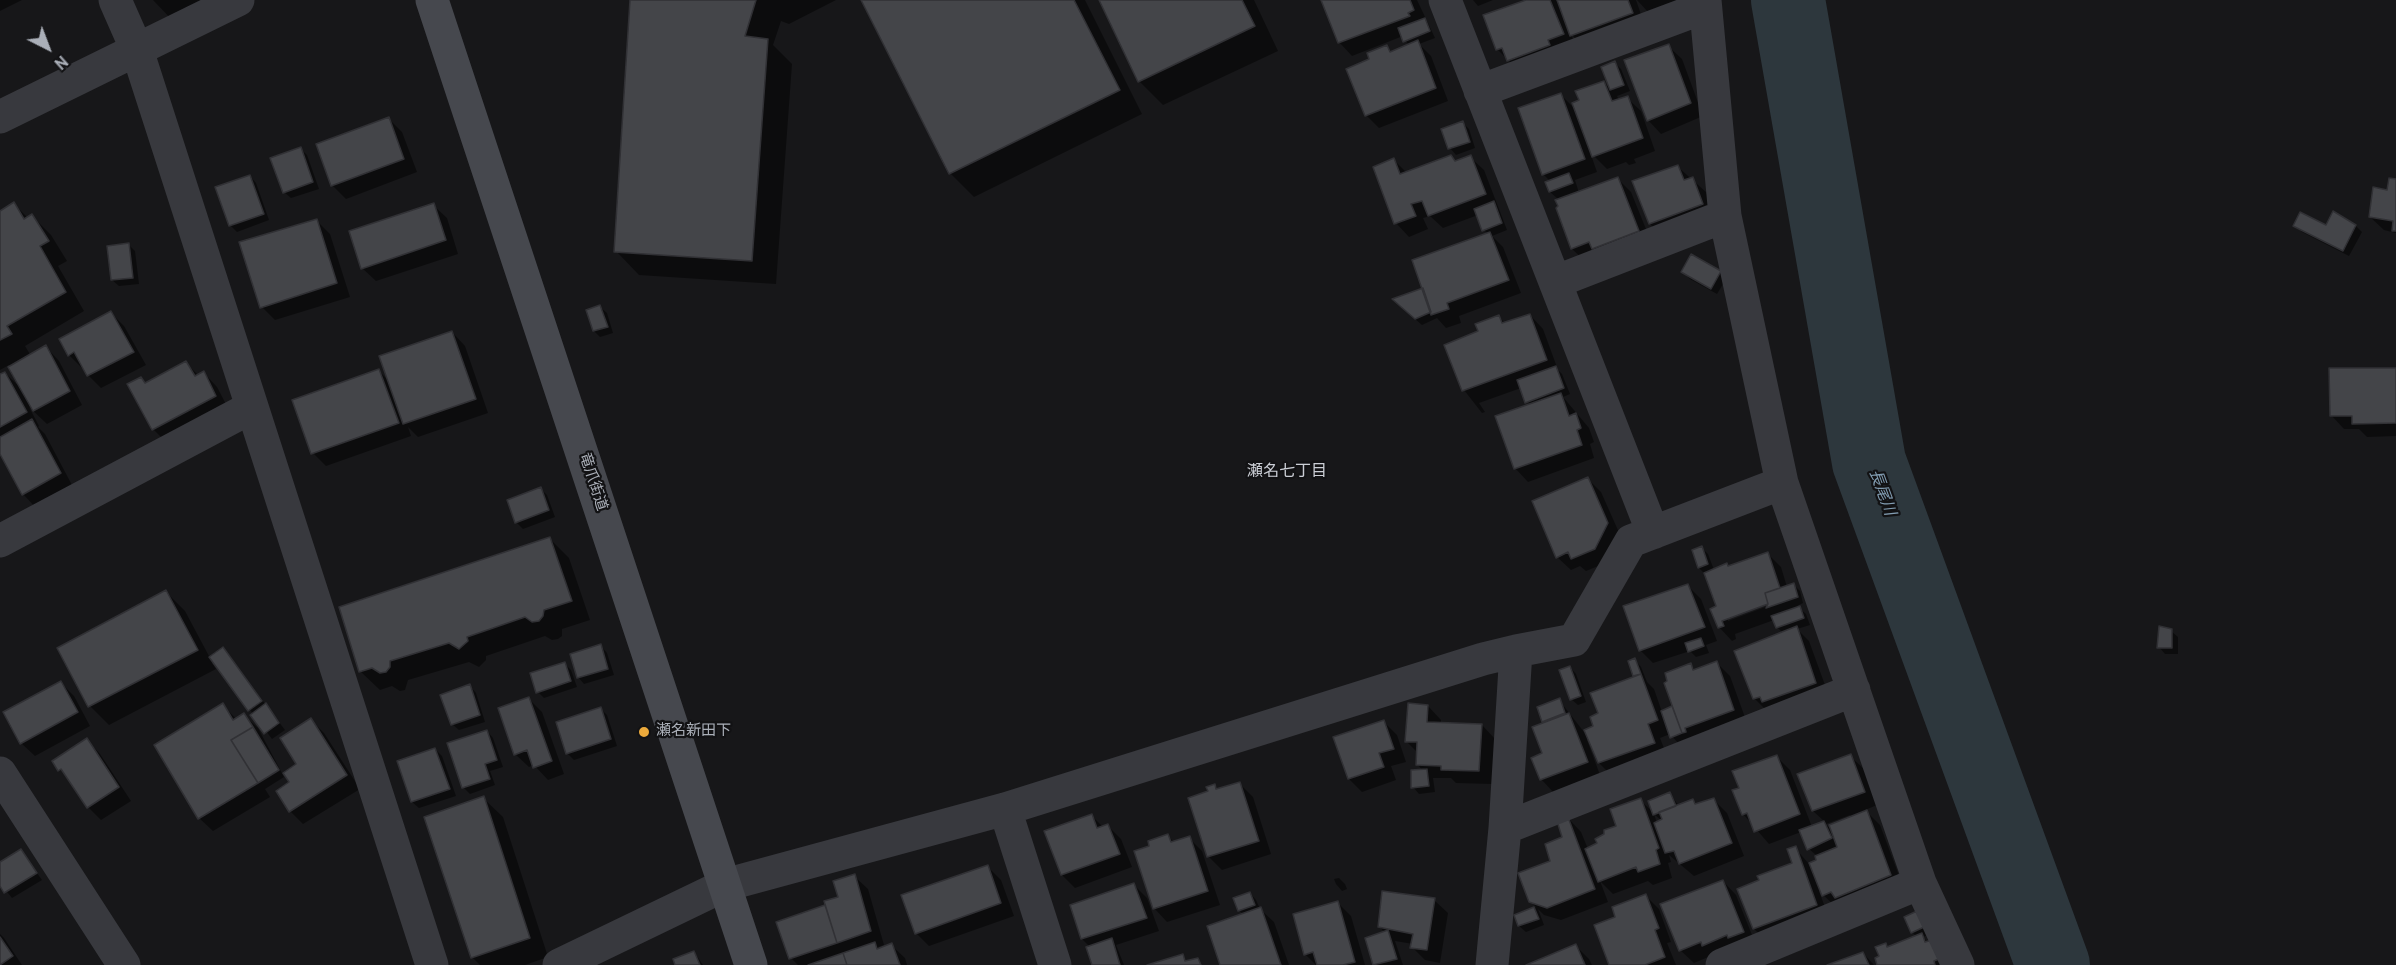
<!DOCTYPE html>
<meta charset="utf-8">
<style>
body{margin:0}
#map{position:relative;width:2396px;height:965px;overflow:hidden;background:#171719;font-family:Overpass,sans-serif}
canvas{display:block}
.north{position:absolute;left:18px;top:18px;width:60px;height:60px;-webkit-text-stroke:4px #121214;paint-order:stroke;rotate:138deg;font-size:16px;font-weight:700;line-height:24px;text-align:center;color:#aaafb8}
.north::after{content:'';display:block;margin:auto;width:21px;height:27px;background:#aaafb8;clip-path:polygon(50% 0,100% 100%,50% 72%,0 100%)}
</style>
<div id="map">
<canvas width="2396" height="965"></canvas>
<div class="north">N</div>
</div>
<script>
const context = document.querySelector('canvas').getContext('2d');
context.lineJoin = 'round';
function fillPath(path, color) {
  context.fillStyle = color;
  context.fill(path, 'evenodd');
}
function poly(rows) {
  const path = new Path2D();
  for (const r of rows) {
    path.moveTo(r[0], r[1]);
    for (let i = 2; i < r.length; i += 2) path.lineTo(r[i], r[i + 1]);
  }
  return path;
}
function stroke(path, color, width, dash) {
  context.strokeStyle = color;
  context.lineWidth = width;
  context.lineCap = dash ? 'butt' : 'round';
  context.setLineDash(dash || []);
  context.stroke(path);
}
function drawText(font, color, halo, rows, align = 'center') {
  context.font = font + ' Overpass,"Noto Sans JP",sans-serif';
  context.lineWidth = 4.5;
  context.setLineDash([]);
  context.textBaseline = 'middle';
  context.strokeStyle = halo;
  context.fillStyle = color;
  for (const [text, x, y, turn = 0] of rows) {
    context.save();
    context.translate(x, y);
    context.rotate((+turn || 0) * Math.PI / 180);
    context.textAlign = isNaN(turn) ? turn : align;
    if (halo) context.strokeText(text, 0, 0);
    context.fillText(text, 0, 0);
    context.restore();
  }
}
const shadow = poly([
 [0,0,22,0,0,11],
 [153,0,213,0,173,21],
 [631,0,836,0,789,24,781,21,773,45,792,64,776,284,639,275,616,251],
 [863,0,1085,0,1142,114,974,197,951,174],
 [1101,0,1254,0,1278,51,1163,105,1139,81],
 [1323,0,1417,0,1435,38,1419,44,1431,56,1448,101,1379,128,1366,115,1371,60,1386,47,1392,53,1409,46,1403,36,1352,56,1339,42],
 [1473,0,1493,0,1478,6],
 [1531,0,1556,0,1559,3,1558,0,1636,0,1645,26,1585,48,1571,34,1576,47,1521,73,1497,49],
 [1637,0,1677,0,1648,12],
 [1668,46,1682,59,1703,116,1661,134,1648,120],
 [1615,63,1621,69,1630,91,1617,96,1619,100,1627,98,1641,111,1655,151,1634,159,1636,163,1629,165,1626,162,1607,169,1590,152,1597,172,1575,180,1579,193,1617,178,1631,192,1652,244,1586,262,1572,249,1557,208,1560,207,1559,200,1550,192,1547,183,1550,181,1543,174,1560,94,1577,111,1604,82,1612,91,1603,68],
 [389,119,402,132,417,172,346,199,332,185],
 [1463,123,1469,129,1475,148,1456,155,1450,148],
 [301,149,307,155,319,189,291,198,284,192],
 [1451,156,1457,162,1470,157,1484,170,1507,230,1492,236,1503,247,1521,293,1459,316,1461,323,1446,328,1437,318,1422,325,1400,306,1424,289,1488,234,1484,230,1478,215,1443,228,1430,216,1423,218,1428,229,1409,237,1396,223,1394,160,1407,173],
 [1678,167,1706,192,1715,217,1663,237,1650,224],
 [250,176,256,183,269,220,237,232,230,225],
 [2396,181,2396,233,2384,230,2370,217],
 [14,204,28,218,32,216,51,235,67,261,58,266,84,311,25,346,31,356,46,347,59,361,82,405,47,424,29,407,39,426,38,427,45,434,73,487,36,508,23,494,0,450,0,376,5,373,22,389,9,365,0,370,0,213],
 [433,205,447,218,458,254,376,281,362,268],
 [316,220,330,234,350,297,275,320,262,307],
 [2295,225,2327,227,2356,226,2362,232,2349,256,2302,232],
 [129,245,135,251,139,284,119,286,112,280],
 [1683,272,1720,272,1726,279,1717,294,1690,279],
 [600,307,607,313,613,333,600,337,594,331],
 [111,313,124,326,146,365,101,388,88,375,84,367,82,368,69,355],
 [1530,315,1543,329,1558,370,1562,374,1570,394,1563,397,1589,428,1594,442,1590,444,1594,458,1528,482,1515,468,1530,406,1521,388,1479,403,1485,412,1482,413,1464,390,1480,332,1499,317,1505,323],
 [452,332,465,346,488,413,418,437,408,427,411,436,326,466,313,453,379,371,389,381],
 [186,363,199,376,204,373,217,387,229,410,166,442,153,429,141,379,146,384],
 [2396,369,2396,436,2367,437,2359,429,2344,429,2331,415],
 [1588,479,1601,492,1621,537,1608,562,1586,571,1580,566,1571,570,1557,557],
 [541,489,547,495,555,517,523,529,516,522],
 [550,539,569,558,590,620,562,629,562,636,558,639,552,640,545,636,486,656,486,660,479,667,469,662,408,680,405,690,400,691,392,686,380,690,360,671],
 [1702,548,1708,554,1714,570,1729,568,1768,554,1781,567,1787,587,1794,585,1800,591,1803,603,1797,606,1806,614,1810,625,1797,629,1809,641,1829,696,1768,712,1754,698,1783,633,1777,627,1774,620,1735,634,1736,639,1732,641,1719,627,1718,607,1706,575,1699,568],
 [1775,600,1776,603,1728,621,1728,617],
 [1688,586,1701,599,1717,641,1706,645,1709,653,1696,657,1690,651,1653,663,1640,650],
 [166,592,185,611,210,658,223,649,285,730,272,739,214,662,212,663,216,669,109,725,90,706],
 [2171,631,2178,637,2178,654,2165,654,2159,647],
 [601,646,607,653,614,675,584,684,578,677],
 [1635,660,1641,667,1647,682,1654,689,1662,712,1674,707,1690,665,1696,671,1717,663,1730,676,1747,723,1678,743,1670,734,1660,738,1667,756,1612,776,1599,763,1590,739,1587,740,1600,775,1554,793,1541,779,1546,724,1544,721,1559,700,1584,732,1595,727,1600,714,1635,677,1630,662],
 [565,664,571,670,577,687,544,698,538,692],
 [1570,667,1576,674,1586,702,1578,705,1571,699],
 [61,683,74,696,90,726,35,756,21,743],
 [470,686,476,693,485,722,459,730,452,724],
 [529,699,542,712,564,774,548,780,534,765,529,767,515,754],
 [223,705,237,720,244,715,258,728,284,777,265,789,270,797,213,831,199,818],
 [1428,706,1441,720,1441,724,1482,725,1495,739,1492,784,1456,783,1451,778,1433,778,1435,792,1419,794,1413,787,1423,771,1417,764,1418,753,1406,741],
 [600,708,607,715,617,746,574,760,567,753],
 [311,720,324,733,360,789,303,824,290,811,291,783],
 [1383,721,1397,735,1406,762,1391,766,1396,780,1362,792,1349,779],
 [487,731,493,738,503,767,490,771,495,785,470,794,464,788,449,744],
 [87,740,100,754,131,801,101,820,88,807,72,782,54,762],
 [435,749,442,756,456,796,419,808,412,802,399,762],
 [1776,756,1790,770,1812,827,1825,822,1813,811,1799,775,1850,756,1864,769,1877,805,1865,810,1880,825,1904,889,1837,908,1819,891,1829,918,1768,942,1754,929,1739,890,1794,864,1795,848,1809,864,1817,861,1816,855,1809,849,1801,832,1769,844,1743,814,1742,789],
 [1850,815,1851,818,1833,832,1826,824],
 [1239,783,1253,797,1271,854,1222,870,1209,857,1190,799,1210,792,1214,786,1219,790],
 [1670,794,1679,806,1693,801,1698,805,1714,800,1727,813,1744,856,1694,876,1669,855,1671,862,1668,863,1672,878,1653,885,1648,881,1613,894,1600,881,1608,902,1561,920,1544,915,1538,909,1544,925,1526,932,1519,926,1516,916,1536,907,1530,901,1563,838,1568,818,1581,832,1588,849,1599,844,1617,827,1640,800,1654,813],
 [1654,814,1662,821,1657,823],
 [483,798,503,817,548,957,525,965,480,965,473,958,426,818],
 [1092,816,1103,827,1107,825,1121,839,1132,867,1075,888,1062,875],
 [1167,835,1174,842,1189,838,1202,851,1220,905,1167,922,1154,908,1151,847],
 [21,851,42,880,12,898,0,883,0,863],
 [988,867,1001,880,1014,916,929,946,916,933],
 [854,876,868,889,884,945,878,947,880,949,891,945,905,958,907,965,798,965,791,958,778,923,826,906,840,898],
 [1339,878,1345,884,1347,889,1342,891,1336,884,1334,879],
 [1723,881,1736,895,1756,945,1713,955,1694,963,1680,950],
 [1134,885,1147,898,1159,931,1116,945,1124,965,1093,965,1090,947,1082,939],
 [1250,893,1256,900,1260,909,1274,922,1289,965,1222,965,1244,915,1239,910],
 [1646,896,1659,909,1671,942,1667,943,1676,965,1611,965,1617,917],
 [1434,900,1448,913,1440,963,1425,960,1412,947,1413,944,1395,941,1403,965,1375,965,1367,939,1385,933,1380,927],
 [1338,903,1351,916,1365,965,1316,965,1305,954],
 [1917,913,1929,934,1923,937,1948,965,1879,965,1886,945,1889,948,1917,937,1912,932],
 [0,934,4,938,22,965,0,965],
 [1576,946,1589,959,1592,965,1586,965,1584,960,1581,960,1583,965,1530,965],
 [694,952,703,965,677,965],
 [1863,953,1874,965,1832,965]
]);
const river = poly([
 [1788,0,1869,462,2053,965]
]);
const building = poly([
 [630,0,756,0,745,36,768,39,752,261,614,252,630,0],
 [861,0,1074,0,1120,90,949,174,861,0],
 [1099,0,1242,0,1255,26,1138,82,1099,0],
 [1321,0,1410,0,1414,10,1408,13,1410,16,1338,43,1321,0],
 [1526,0,1550,0,1564,34,1548,40,1550,45,1507,61,1502,48,1496,50,1483,15,1526,0],
 [1557,0,1628,0,1633,13,1570,36,1557,0],
 [1425,18,1430,31,1403,42,1398,28,1425,18],
 [1418,40,1436,88,1365,116,1346,69,1369,59,1367,53,1387,45,1390,52,1418,40],
 [1669,44,1691,103,1647,121,1624,60,1669,44],
 [1615,61,1624,85,1610,90,1601,67,1615,61],
 [1604,81,1612,101,1628,96,1643,138,1592,157,1572,103,1579,100,1575,91,1604,81],
 [1561,93,1585,159,1542,175,1518,108,1561,93],
 [389,117,404,159,331,186,316,144,389,117],
 [1463,121,1470,142,1448,149,1441,129,1463,121],
 [301,147,313,182,283,193,270,158,301,147],
 [1451,155,1455,161,1471,155,1486,194,1428,216,1422,201,1411,204,1416,216,1394,224,1373,167,1394,158,1400,174,1451,155],
 [1678,165,1684,180,1693,177,1703,204,1649,224,1632,181,1678,165],
 [1569,173,1573,183,1549,192,1545,182,1569,173],
 [250,175,264,214,229,226,215,187,250,175],
 [1618,177,1639,231,1592,249,1589,242,1571,249,1556,208,1558,206,1555,200,1618,177],
 [2389,178,2396,179,2396,231,2392,231,2393,221,2369,217,2373,187,2387,190,2389,178],
 [1494,201,1502,223,1482,231,1474,209,1494,201],
 [14,202,24,219,32,214,44,233,49,241,40,246,66,292,7,326,12,334,0,340,0,211,14,202],
 [434,203,446,240,361,269,349,231,434,203],
 [2333,211,2356,225,2343,251,2293,226,2300,212,2326,225,2333,211],
 [317,219,337,283,260,308,239,242,317,219],
 [1490,232,1509,280,1447,303,1449,309,1431,315,1412,260,1490,232],
 [129,243,133,278,111,280,107,246,129,243],
 [1691,254,1721,271,1711,289,1681,272,1691,254],
 [1423,288,1431,312,1415,319,1392,299,1423,288],
 [600,305,608,327,593,331,586,310,600,305],
 [111,311,134,352,87,376,74,352,68,356,59,339,111,311],
 [1530,314,1547,360,1462,391,1444,345,1478,331,1475,324,1499,315,1502,323,1530,314],
 [452,331,476,399,403,424,379,356,452,331],
 [46,345,70,391,33,411,8,367,46,345],
 [186,361,195,376,204,371,216,396,152,430,127,384,141,377,145,383,186,361],
 [1556,366,1564,388,1525,403,1517,380,1556,366],
 [2329,368,2396,368,2396,423,2352,424,2352,416,2330,416,2329,368],
 [379,369,399,423,311,454,292,400,379,369],
 [5,372,27,412,0,427,0,374,5,372],
 [1561,393,1569,416,1576,413,1581,428,1577,430,1582,445,1514,469,1495,416,1561,393],
 [32,419,61,473,22,495,0,454,0,437,32,419],
 [1588,477,1608,523,1595,549,1571,559,1568,552,1556,558,1532,501,1588,477],
 [541,487,549,510,515,523,507,500,541,487],
 [550,537,572,601,544,610,543,616,539,621,532,622,525,617,467,637,468,641,459,649,449,643,390,661,390,667,386,672,380,673,372,668,359,672,339,607,550,537],
 [1702,546,1708,564,1698,568,1692,550,1702,546],
 [1768,552,1780,588,1765,593,1768,604,1722,621,1724,626,1718,628,1710,609,1716,606,1704,573,1727,563,1728,566,1768,552],
 [1794,583,1798,597,1766,608,1768,604,1765,593,1794,583],
 [1688,584,1705,627,1639,651,1623,606,1688,584],
 [166,590,198,650,88,707,57,648,166,590],
 [1800,606,1804,618,1776,628,1771,616,1800,606],
 [1797,626,1816,683,1762,702,1760,697,1753,699,1734,651,1797,626],
 [2159,626,2172,629,2172,648,2157,648,2159,626],
 [1701,638,1704,646,1688,652,1685,643,1701,638],
 [601,644,608,669,577,678,570,654,601,644],
 [223,647,262,701,248,711,209,657,223,647],
 [1635,658,1641,674,1633,676,1628,661,1635,658],
 [1717,661,1734,710,1685,728,1686,732,1682,733,1664,683,1667,681,1665,673,1691,663,1693,670,1717,661],
 [565,662,571,681,536,693,530,673,565,662],
 [1570,666,1581,696,1570,700,1559,670,1570,666],
 [1641,674,1658,720,1648,724,1655,743,1598,763,1584,730,1593,726,1590,717,1598,713,1590,693,1641,674],
 [61,681,78,712,20,744,3,712,61,681],
 [470,684,480,715,451,725,440,695,470,684],
 [529,697,552,761,533,768,527,750,514,755,498,708,529,697],
 [1560,698,1565,713,1542,722,1537,707,1560,698],
 [223,703,233,720,244,713,253,727,231,740,258,783,198,819,154,745,223,703],
 [266,703,279,723,264,734,250,715,266,703],
 [1408,703,1428,705,1427,722,1482,724,1479,771,1441,770,1441,766,1416,765,1417,742,1405,742,1408,703],
 [1672,706,1682,733,1670,738,1661,711,1672,706],
 [601,707,611,739,566,754,556,722,601,707],
 [1569,713,1588,762,1540,780,1531,758,1542,753,1532,727,1569,713],
 [311,718,347,775,289,812,276,791,289,782,283,773,296,764,280,738,311,718],
 [1384,720,1394,749,1379,753,1384,767,1348,779,1333,737,1384,720],
 [253,727,279,770,258,783,231,740,253,727],
 [487,730,497,760,485,764,490,779,462,788,447,743,487,730],
 [87,738,119,787,87,808,61,769,58,771,52,761,87,738],
 [435,748,450,789,411,802,397,761,435,748],
 [1851,754,1865,792,1812,811,1797,774,1851,754],
 [1777,755,1800,814,1754,832,1747,813,1742,815,1732,790,1739,788,1732,771,1777,755],
 [1427,769,1429,786,1411,788,1411,770,1427,769],
 [1240,782,1259,841,1207,857,1188,798,1208,791,1206,787,1215,784,1216,789,1240,782],
 [1670,792,1676,806,1653,815,1648,801,1670,792],
 [484,796,530,938,471,958,424,817,484,796],
 [1641,798,1659,848,1656,850,1660,864,1638,872,1636,867,1598,882,1585,849,1597,843,1595,839,1604,834,1604,830,1616,826,1610,809,1641,798],
 [1714,798,1732,843,1679,864,1674,851,1665,853,1654,823,1662,819,1659,812,1693,799,1695,804,1714,798],
 [1867,810,1891,875,1835,898,1831,892,1822,896,1809,863,1816,860,1815,856,1837,847,1829,825,1867,810],
 [1092,814,1097,828,1108,824,1120,854,1061,875,1044,831,1092,814],
 [1568,817,1595,889,1547,908,1529,902,1518,873,1550,861,1545,844,1562,837,1557,821,1568,817],
 [1824,821,1832,838,1807,850,1799,830,1824,821],
 [1168,834,1171,842,1190,836,1208,891,1153,909,1134,851,1149,846,1148,841,1168,834],
 [1796,846,1817,905,1753,929,1737,889,1759,880,1757,876,1792,863,1787,849,1796,846],
 [21,849,37,873,4,893,0,886,0,862,21,849],
 [988,865,1001,903,915,934,901,895,988,865],
 [855,874,871,931,837,943,824,901,838,897,833,881,855,874],
 [1723,880,1744,932,1728,938,1727,935,1702,946,1701,942,1679,951,1660,904,1723,880],
 [1134,883,1147,918,1081,939,1070,905,1134,883],
 [1382,891,1435,898,1427,950,1410,948,1413,934,1378,927,1382,891],
 [1250,892,1255,905,1238,911,1233,898,1250,892],
 [1646,894,1659,928,1655,930,1665,957,1645,965,1609,965,1594,925,1615,917,1612,907,1646,894],
 [1338,901,1355,962,1343,965,1317,965,1313,952,1304,955,1293,914,1338,901],
 [825,905,837,943,789,959,776,922,825,905],
 [1261,907,1281,965,1220,965,1207,926,1261,907],
 [1534,907,1539,919,1518,926,1514,915,1534,907],
 [1917,911,1924,927,1911,933,1904,917,1917,911],
 [1388,930,1397,959,1373,965,1365,938,1388,930],
 [1922,933,1925,942,1932,940,1939,959,1934,961,1935,965,1877,965,1875,958,1879,956,1875,947,1886,943,1887,947,1922,933],
 [0,937,13,956,0,965,0,937],
 [1112,938,1120,965,1092,965,1086,947,1112,938],
 [875,942,877,949,892,943,900,965,847,965,843,953,875,942],
 [1576,944,1585,965,1526,965,1576,944],
 [694,951,700,965,675,965,673,959,694,951],
 [1863,952,1869,965,1827,965,1863,952],
 [843,953,847,965,808,965,843,953],
 [1183,954,1185,961,1198,958,1201,965,1147,965,1183,954]
]);
const minor = poly([
 [115,0,137,50,432,965],
 [1445,0,1653,533],
 [1705,0,1725,216,1782,483,1920,883,1958,965],
 [1480,91,1705,7],
 [0,117,238,0],
 [1555,282,1725,216],
 [0,541,252,407],
 [0,773,124,965],
 [1005,809,1055,965],
 [1505,828,1854,690],
 [559,965,725,885,1005,809,1483,659,1516,651],
 [1492,965,1505,828,1516,651,1574,640,1631,541,1782,483],
 [1722,965,1920,883]
]);
const secondary = poly([
 [432,0,751,965]
]);
const markers = [
 [644,732,6,"#ecaa3c"]
];
const streetNames = [
 ["竜爪街道",592,482,72]
];
const poiNames = [
 ["瀬名新田下",656,732]
];
const neighbourhoodNames = [
 ["瀬名七丁目",1287,473]
];
const waterNames = [
 ["長尾川",1881,493,70]
];
fillPath(shadow, '#0007');
stroke(river, '#2d373d', 74);
fillPath(building, '#444549');
stroke(building, '#313135', 1.5);
stroke(minor, '#38393e', 33);
stroke(secondary, '#46484e', 33);
for (const [x, y, r, color] of markers) {
  const dot = new Path2D();
  dot.arc(x, y, r, 0, 2 * Math.PI);
  context.fillStyle = color;
  context.fill(dot);
  stroke(dot, '#121214', 2);
}
drawText('15px', '#aaafb8', '#121214', streetNames);
drawText('15px', '#aaafb8', '#121214', poiNames, 'left');
drawText('16px', '#cbced5', '#121214', neighbourhoodNames);
drawText('italic 16px', '#829db2', '#121214', waterNames);
</script>
